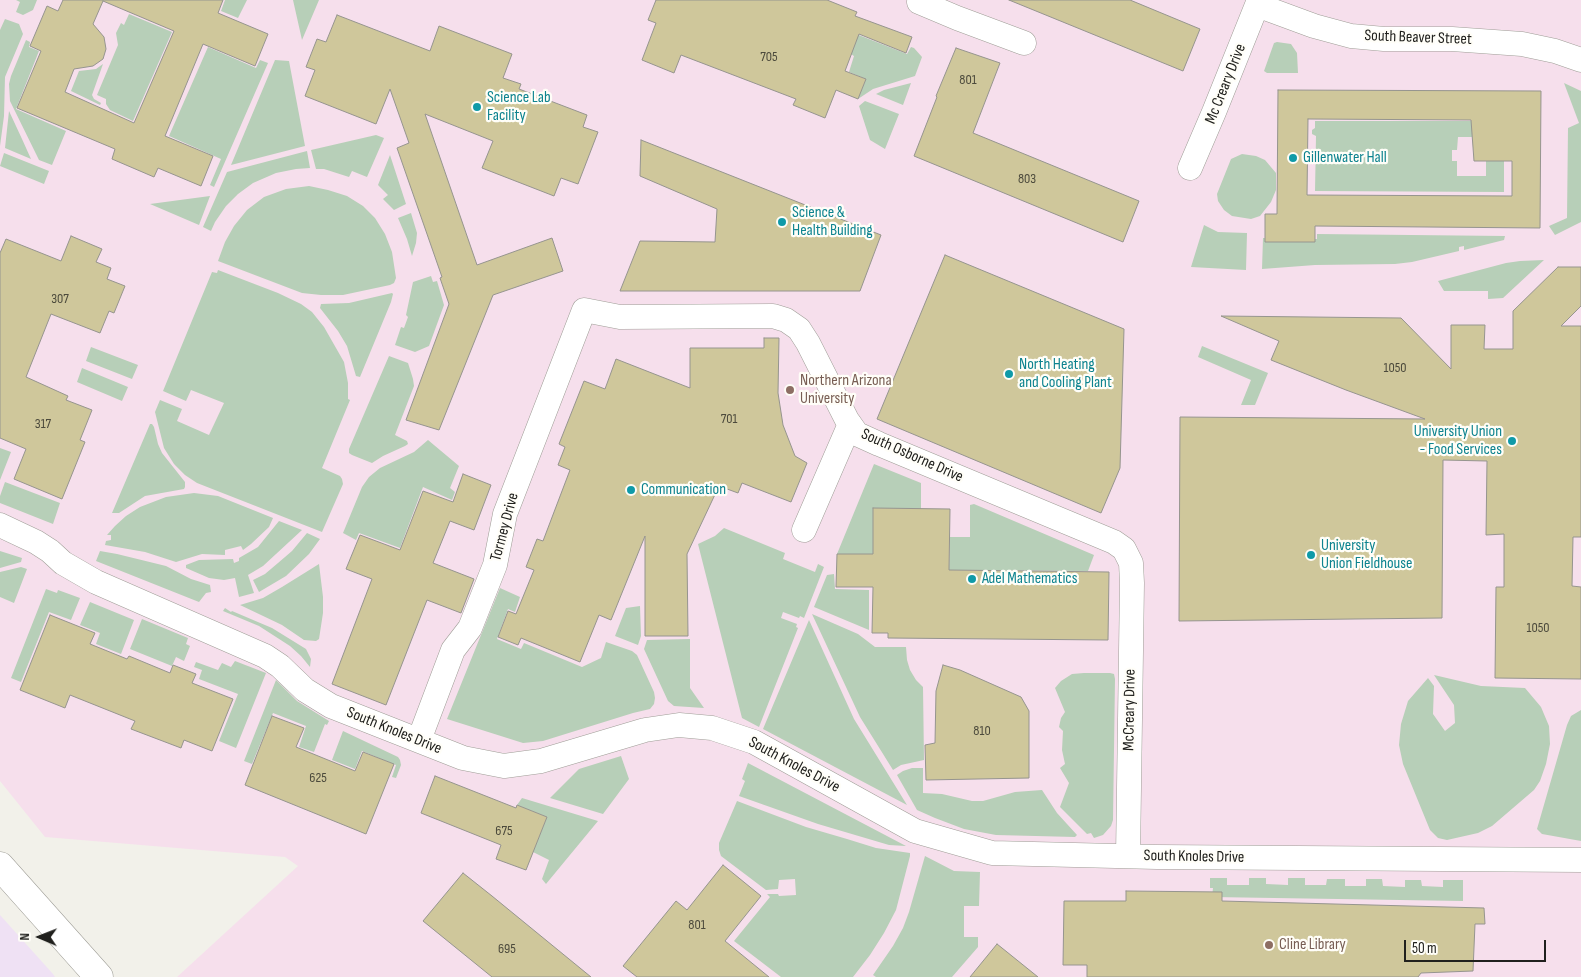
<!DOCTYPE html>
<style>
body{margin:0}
#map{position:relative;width:1581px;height:977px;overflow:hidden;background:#f2f1ea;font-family:"Sofia Sans Condensed",sans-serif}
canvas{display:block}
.north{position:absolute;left:15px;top:912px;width:50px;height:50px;-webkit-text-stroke:4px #fffef8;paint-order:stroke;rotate:271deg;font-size:14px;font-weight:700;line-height:20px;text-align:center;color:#20201d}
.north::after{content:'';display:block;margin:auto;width:18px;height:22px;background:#20201d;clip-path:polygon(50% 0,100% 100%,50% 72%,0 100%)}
.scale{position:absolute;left:1404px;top:940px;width:142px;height:22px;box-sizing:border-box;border:2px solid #20201d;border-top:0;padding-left:6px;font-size:15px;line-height:18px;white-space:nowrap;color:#20201d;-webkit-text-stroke:4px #fffef8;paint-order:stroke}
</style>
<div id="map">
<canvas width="1581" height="977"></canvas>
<div class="north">N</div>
<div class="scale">50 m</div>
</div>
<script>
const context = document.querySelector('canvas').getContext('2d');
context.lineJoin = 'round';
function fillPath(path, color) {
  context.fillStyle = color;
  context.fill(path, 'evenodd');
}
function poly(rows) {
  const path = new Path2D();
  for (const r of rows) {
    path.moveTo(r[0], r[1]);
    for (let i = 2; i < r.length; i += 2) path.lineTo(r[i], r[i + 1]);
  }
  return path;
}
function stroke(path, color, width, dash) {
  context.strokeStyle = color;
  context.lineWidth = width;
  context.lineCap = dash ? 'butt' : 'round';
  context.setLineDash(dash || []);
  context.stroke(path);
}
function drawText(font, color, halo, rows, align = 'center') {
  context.font = font + ' "Sofia Sans Condensed",sans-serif';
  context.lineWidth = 4.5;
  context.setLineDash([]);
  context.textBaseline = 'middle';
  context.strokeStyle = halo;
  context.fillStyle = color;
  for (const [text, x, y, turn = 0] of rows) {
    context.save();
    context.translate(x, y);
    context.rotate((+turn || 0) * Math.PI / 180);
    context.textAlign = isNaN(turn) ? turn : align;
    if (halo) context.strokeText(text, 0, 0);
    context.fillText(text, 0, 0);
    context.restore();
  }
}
const commercial = poly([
 [0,915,53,974,55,977,0,977]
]);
const education = poly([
 [0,0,1581,0,1581,977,177,977,298,866,285,857,45,837,0,781]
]);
const green = poly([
 [16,0,37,0,33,10,23,15,16,12,20,2],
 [225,0,247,0,238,18,221,11],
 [293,0,319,0,302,40],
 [129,14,172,32,133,121,110,110,106,104,106,99,97,95,118,45,116,33,121,23,124,25],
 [5,19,19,24,23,34,5,77,4,116,0,146,0,30],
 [851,32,907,54,911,47,914,48,922,57,915,76,873,89,858,99,866,79,849,72,854,56,845,50],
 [26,40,30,42,29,47,39,51,16,109,66,131,52,165,39,160,10,101,9,84,11,76],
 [1277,42,1291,44,1297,53,1298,73,1267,73,1264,71,1274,43],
 [208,47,256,68,260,60,268,63,214,187,210,185,221,159,169,136],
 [275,60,289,61,305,146,231,165],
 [103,64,92,95,94,99,101,103,100,105,71,91,79,71,96,69],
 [911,83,903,105,876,94,884,90],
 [1564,83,1581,91,1581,222,1555,235,1549,226,1567,218,1568,128,1579,123],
 [865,101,899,114,885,149,870,140,859,106],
 [9,111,22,139,31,159,5,148],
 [1315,121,1506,121,1472,133,1472,137,1458,137,1457,150,1452,150,1452,161,1457,161,1457,176,1486,176,1486,156,1504,156,1504,192,1315,191,1316,136,1312,134,1312,130,1315,128],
 [376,135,384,138,367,177,352,171,349,177,324,169,316,169,311,150],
 [307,151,310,168,296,169,276,173,253,183,238,194,226,206,215,222,211,231,203,227,227,172],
 [4,153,49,171,44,184,0,166],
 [1242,154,1256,156,1265,160,1276,173,1276,190,1271,202,1260,216,1251,219,1232,216,1224,210,1218,201,1217,194,1231,159],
 [390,155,406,204,394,210,383,199,388,195,378,185],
 [309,186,328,190,347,196,363,206,375,218,385,234,392,252,396,278,394,283,390,285,343,295,321,295,302,293,218,261,225,242,234,226,247,210,264,197,286,189],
 [210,196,199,225,150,204],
 [411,213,417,233,416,243,412,256,407,239,398,218],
 [1204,225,1218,232,1247,233,1246,270,1191,267],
 [1317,234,1505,236,1504,240,1464,250,1464,246,1459,247,1459,251,1412,262,1395,264,1315,265,1262,269,1263,238,1317,239],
 [1544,260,1503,298,1488,299,1488,291,1444,291,1438,281,1506,263,1520,261],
 [218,270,278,293,301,304,312,312,324,327,344,362,348,383,348,399,350,400,322,468,340,476,342,479,343,484,322,532,197,483,185,475,174,464,164,448,155,412,160,400,182,409,177,421,209,435,224,403,191,390,186,401,163,391,212,272,217,273],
 [431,276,433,282,437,281,444,305,429,346,415,352,395,345,401,327,404,328,408,317,406,315,413,282],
 [392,293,393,294,391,302,360,377,356,376,347,346,338,331,320,308,321,304,349,303],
 [1202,346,1268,373,1255,405,1241,405,1251,380,1198,357],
 [91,347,138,365,132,379,86,361],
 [389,356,408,363,413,379,414,386,395,435,407,441,408,444,405,446,383,456,372,463,352,455,349,453,349,449],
 [82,368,128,387,122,401,77,382],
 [150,424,152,424,154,427,158,444,162,453,185,482,185,487,184,489,145,496,119,513,112,513],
 [428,440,459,466,450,488,455,492,452,500,423,487,400,548,359,533,356,540,343,533,362,487,369,477,380,468,414,452],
 [0,448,11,452,0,480],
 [874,464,921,483,921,509,873,554,837,554],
 [5,482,60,503,53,524,0,503,0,496],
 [194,493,218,496,273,518,269,527,251,544,243,550,241,546,225,550,225,555,202,554,176,562,145,552,105,545,106,541,111,540,111,535,107,535,115,526,126,516,140,507,166,497],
 [974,504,1094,555,1088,571,949,570,950,537,970,537,970,505],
 [279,521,302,530,263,566,248,575,254,593,239,597,235,578,224,580,209,578,186,568,186,565,199,560,233,559,234,563,239,561,239,558,258,547],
 [724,528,785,553,783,559,815,572,818,564,824,567,804,618,800,616,799,618,783,612,781,618,797,624,796,627,798,628,759,727,742,718,698,544,715,536],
 [307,533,320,539,309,554,286,576,259,592,253,580,265,574,278,563,292,551],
 [0,551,22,558,21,562,0,568],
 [100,551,117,554,166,566,191,579,210,585,211,592,206,593,199,602,96,561],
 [319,564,323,597,323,613,319,639,316,641,304,640,282,625,240,605,263,598,282,587],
 [21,567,27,569,14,603,0,597,0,572],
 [834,574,835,589,869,590,869,630,814,607,827,575],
 [500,588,520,597,515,612,508,609,497,639,521,649,524,643,582,667,601,658,606,642,632,651,637,655,654,692,655,698,654,704,650,709,633,713,543,741,523,743,447,719],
 [46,589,57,593,58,590,80,598,71,620,49,612,21,682,11,678],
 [90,602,134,620,121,654,96,644,100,633,80,625],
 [640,606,641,636,638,645,615,636,626,608],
 [225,608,231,612,232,611,272,628,306,649,311,659,310,667,301,656,290,646,259,626,223,611],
 [812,614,858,634,875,647,906,647,907,660,910,670,916,680,923,687,924,760,901,765,893,770,860,717],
 [142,619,188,638,186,644,190,646,184,661,176,657,172,666,130,649],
 [809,620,854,719,907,805,763,729],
 [690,639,690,688,704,708,674,706,668,701,644,649,647,640],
 [235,661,266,673,236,748,219,741,238,694,199,679,202,670,194,667,196,662,218,670,222,663,231,667],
 [1084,673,1110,673,1114,674,1115,679,1113,820,1111,826,1103,835,1094,838,1091,833,1087,834,1060,807,1069,783,1060,768,1065,764,1062,750,1063,731,1059,727,1061,718,1065,712,1055,688,1061,681,1072,674],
 [1434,675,1481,686,1525,688,1541,707,1549,726,1550,744,1546,764,1540,781,1534,790,1492,826,1478,833,1447,840,1438,838,1430,830,1403,764,1399,745,1401,724,1408,701,1428,678,1434,686,1433,714,1445,731,1455,723,1454,705],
 [276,680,297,701,329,721,327,725,325,724,314,752,299,747,306,726,273,713,252,764,244,761],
 [1581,710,1581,841,1542,834,1537,829,1567,725,1571,716],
 [343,731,398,757,400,760,401,765,396,778,392,777,396,765,362,751,355,769,332,760],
 [621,756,629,779,603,814,550,798,579,769],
 [748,763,906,846,889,845,818,824,739,796,745,781,742,779],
 [912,768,923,768,923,793,942,794,972,801,983,801,1015,792,1042,790,1057,813,1077,835,1075,837,996,835,964,829,935,818,917,810,897,775,903,771],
 [522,798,598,821,546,884,542,879,549,860,533,852,547,817,517,805],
 [737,801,806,827,847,839,876,848,910,853,910,856,896,910,884,933,870,955,853,977,781,977,734,941,770,897,767,894,778,894,779,896,796,895,795,879,779,880,778,889,766,890,721,856,719,850,719,843],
 [925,856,954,871,980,872,979,906,964,906,964,937,978,937,978,947,952,977,876,977,873,975,893,946,903,928,909,912],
 [1210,878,1227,878,1227,885,1249,885,1249,878,1266,878,1266,884,1288,885,1288,878,1305,878,1305,885,1326,885,1327,879,1345,879,1345,886,1366,886,1366,879,1382,879,1383,886,1405,887,1405,880,1421,880,1422,886,1443,887,1443,880,1463,880,1463,901,1212,897,1213,888,1210,888]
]);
const building = poly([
 [63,0,223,0,218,13,268,34,255,66,203,44,165,136,213,156,201,186,158,168,154,177,112,159,115,149,17,108,41,51,30,46,47,6,58,11,63,0],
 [103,1,174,31,134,123,65,92,74,69,93,66,103,59,106,49,104,37,93,24,103,1],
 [656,0,827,0,857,12,855,16,912,37,906,53,859,34,845,71,866,79,858,99,836,90,825,118,793,105,796,99,681,55,674,73,642,60,656,23,648,20,656,0],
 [1009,0,1130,0,1200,29,1183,71,1009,0],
 [337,15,430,51,439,26,512,54,503,78,521,84,519,89,587,115,583,127,598,132,578,184,561,178,554,196,482,168,493,141,425,114,477,265,552,238,563,271,493,295,439,430,406,420,449,304,440,278,442,277,397,148,409,143,390,89,376,124,305,96,315,70,306,67,317,39,326,42,337,15],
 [956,48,1000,63,973,133,1139,201,1123,242,914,156,937,97,936,96,956,48],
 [1278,90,1541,91,1540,228,1315,226,1315,242,1265,242,1265,214,1277,214,1278,90],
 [1308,119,1471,120,1474,161,1512,161,1512,196,1307,195,1308,119],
 [641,140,881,235,860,291,620,291,640,241,715,242,717,209,640,176,641,140],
 [71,236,102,249,96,262,111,268,107,279,125,286,114,313,109,311,100,333,51,314,26,377,68,396,66,400,92,410,80,440,85,442,62,499,14,479,26,449,0,438,0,253,6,239,61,261,71,236],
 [945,255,1124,329,1120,468,1101,513,877,419,945,255],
 [1558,267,1581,267,1581,306,1561,326,1581,326,1581,537,1573,537,1572,586,1581,587,1581,679,1495,678,1496,587,1504,587,1504,534,1486,535,1487,461,1443,460,1442,618,1179,621,1180,417,1425,419,1346,390,1271,360,1279,341,1221,316,1401,318,1451,369,1451,325,1485,325,1484,349,1513,349,1513,311,1558,267],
 [764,338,779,338,778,393,783,425,795,456,807,463,791,502,742,483,738,493,719,486,687,554,688,636,645,636,645,536,611,620,599,615,580,662,521,638,518,645,498,637,508,611,516,614,534,570,526,567,537,539,543,541,570,470,558,465,565,447,559,444,584,381,605,389,616,359,690,388,690,348,764,348,764,338],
 [463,474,491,485,474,530,450,521,433,563,474,579,461,613,427,600,386,705,332,684,372,579,346,569,360,535,400,550,423,491,453,502,463,474],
 [873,508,950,509,949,570,1109,572,1108,640,888,638,888,633,872,633,873,587,836,587,837,554,873,554,873,508],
 [50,615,95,633,90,644,127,659,129,656,170,673,173,665,196,674,192,683,233,699,212,751,184,740,181,748,131,729,135,721,70,695,65,708,20,690,50,615],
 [943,665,960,670,1021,697,1029,711,1029,778,926,780,925,745,935,743,936,691,943,665],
 [272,716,304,728,296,747,355,771,363,752,394,764,366,834,245,785,272,716],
 [435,776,516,808,517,805,547,817,526,870,496,859,501,845,421,813,435,776],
 [723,865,761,896,725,941,769,977,637,977,623,966,676,901,687,910,723,865],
 [463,873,492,896,591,977,492,977,423,921,463,873],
 [1126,891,1222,892,1222,901,1484,908,1485,924,1475,924,1473,971,1421,973,1418,977,1087,977,1087,965,1063,965,1064,901,1126,901,1126,891],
 [997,944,1007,952,1038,977,970,977,997,944]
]);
const minor = poly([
 [919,2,957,18,1024,43],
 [1257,5,1314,26,1351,36,1384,39,1452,39,1522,44,1555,51,1581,60],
 [1190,168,1214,112,1259,0],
 [0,525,36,542,50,551,63,563,96,582,265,656,280,666,305,690,331,706,463,758,504,766,541,761,645,730,679,725,712,728,754,742,915,831,992,853,1157,857,1581,860],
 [804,530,850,424],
 [419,740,453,650,470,628,495,565,505,514,584,310,620,317,773,316,786,320,799,329,808,343,847,420,857,434,879,444,1114,542,1124,549,1131,563,1132,583,1128,856]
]);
const major = poly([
 [0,866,99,977]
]);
const markers = [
 [477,107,5,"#0f9aa8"],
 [1293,158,5,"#0f9aa8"],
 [782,222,5,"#0f9aa8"],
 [1009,374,5,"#0f9aa8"],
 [790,390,5,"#8d6e63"],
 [1512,441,5,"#0f9aa8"],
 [631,490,5,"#0f9aa8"],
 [1311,555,5,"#0f9aa8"],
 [972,579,5,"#0f9aa8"],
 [1269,945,5,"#8d6e63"]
];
const numberNames = [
 ["705",769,57],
 ["801",968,80],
 ["803",1027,179],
 ["307",60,299],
 ["1050",1395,368],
 ["701",729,419],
 ["317",43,424],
 ["1050",1538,628],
 ["810",982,731],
 ["625",318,778],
 ["675",504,831],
 ["801",697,925],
 ["695",507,949]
];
const streetNames = [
 ["South Beaver Street",1418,38,2],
 ["Mc Creary Drive",1226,84,-68],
 ["South Osborne Drive",912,456,24],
 ["Tormey Drive",505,527,-75],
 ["McCreary Drive",1130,710,-89],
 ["South Knoles Drive",394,731,22],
 ["South Knoles Drive",794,765,28],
 ["South Knoles Drive",1194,857,1]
];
const cultureNames = [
 ["Science Lab",487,98],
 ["Facility",487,116],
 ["Gillenwater Hall",1303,158],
 ["Science &",792,213],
 ["Health Building",792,231],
 ["North Heating",1019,365],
 ["and Cooling Plant",1019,383],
 ["University Union",1502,432,"right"],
 ["- Food Services",1502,450,"right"],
 ["Communication",641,490],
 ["University",1321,546],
 ["Union Fieldhouse",1321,564],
 ["Adel Mathematics",982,579]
];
const educationNames = [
 ["Northern Arizona",800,381],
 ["University",800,399],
 ["Cline Library",1279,945]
];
fillPath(commercial, '#efe1f4');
fillPath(education, '#f6dfec');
fillPath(green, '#b7cfb8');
fillPath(building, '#cfc79b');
stroke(building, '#96958f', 1);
stroke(minor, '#9f9e97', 25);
stroke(major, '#9f9e97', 29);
stroke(minor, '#fff', 24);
stroke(major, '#fff', 28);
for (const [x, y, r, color] of markers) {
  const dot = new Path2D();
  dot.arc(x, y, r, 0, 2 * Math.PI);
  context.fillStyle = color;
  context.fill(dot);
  stroke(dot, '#fffef8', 2);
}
drawText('14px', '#4c4a3c', null, numberNames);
drawText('16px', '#20201d', '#fffef8', streetNames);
drawText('16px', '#0d838f', '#fffef8', cultureNames, 'left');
drawText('16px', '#785e54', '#fffef8', educationNames, 'left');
</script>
